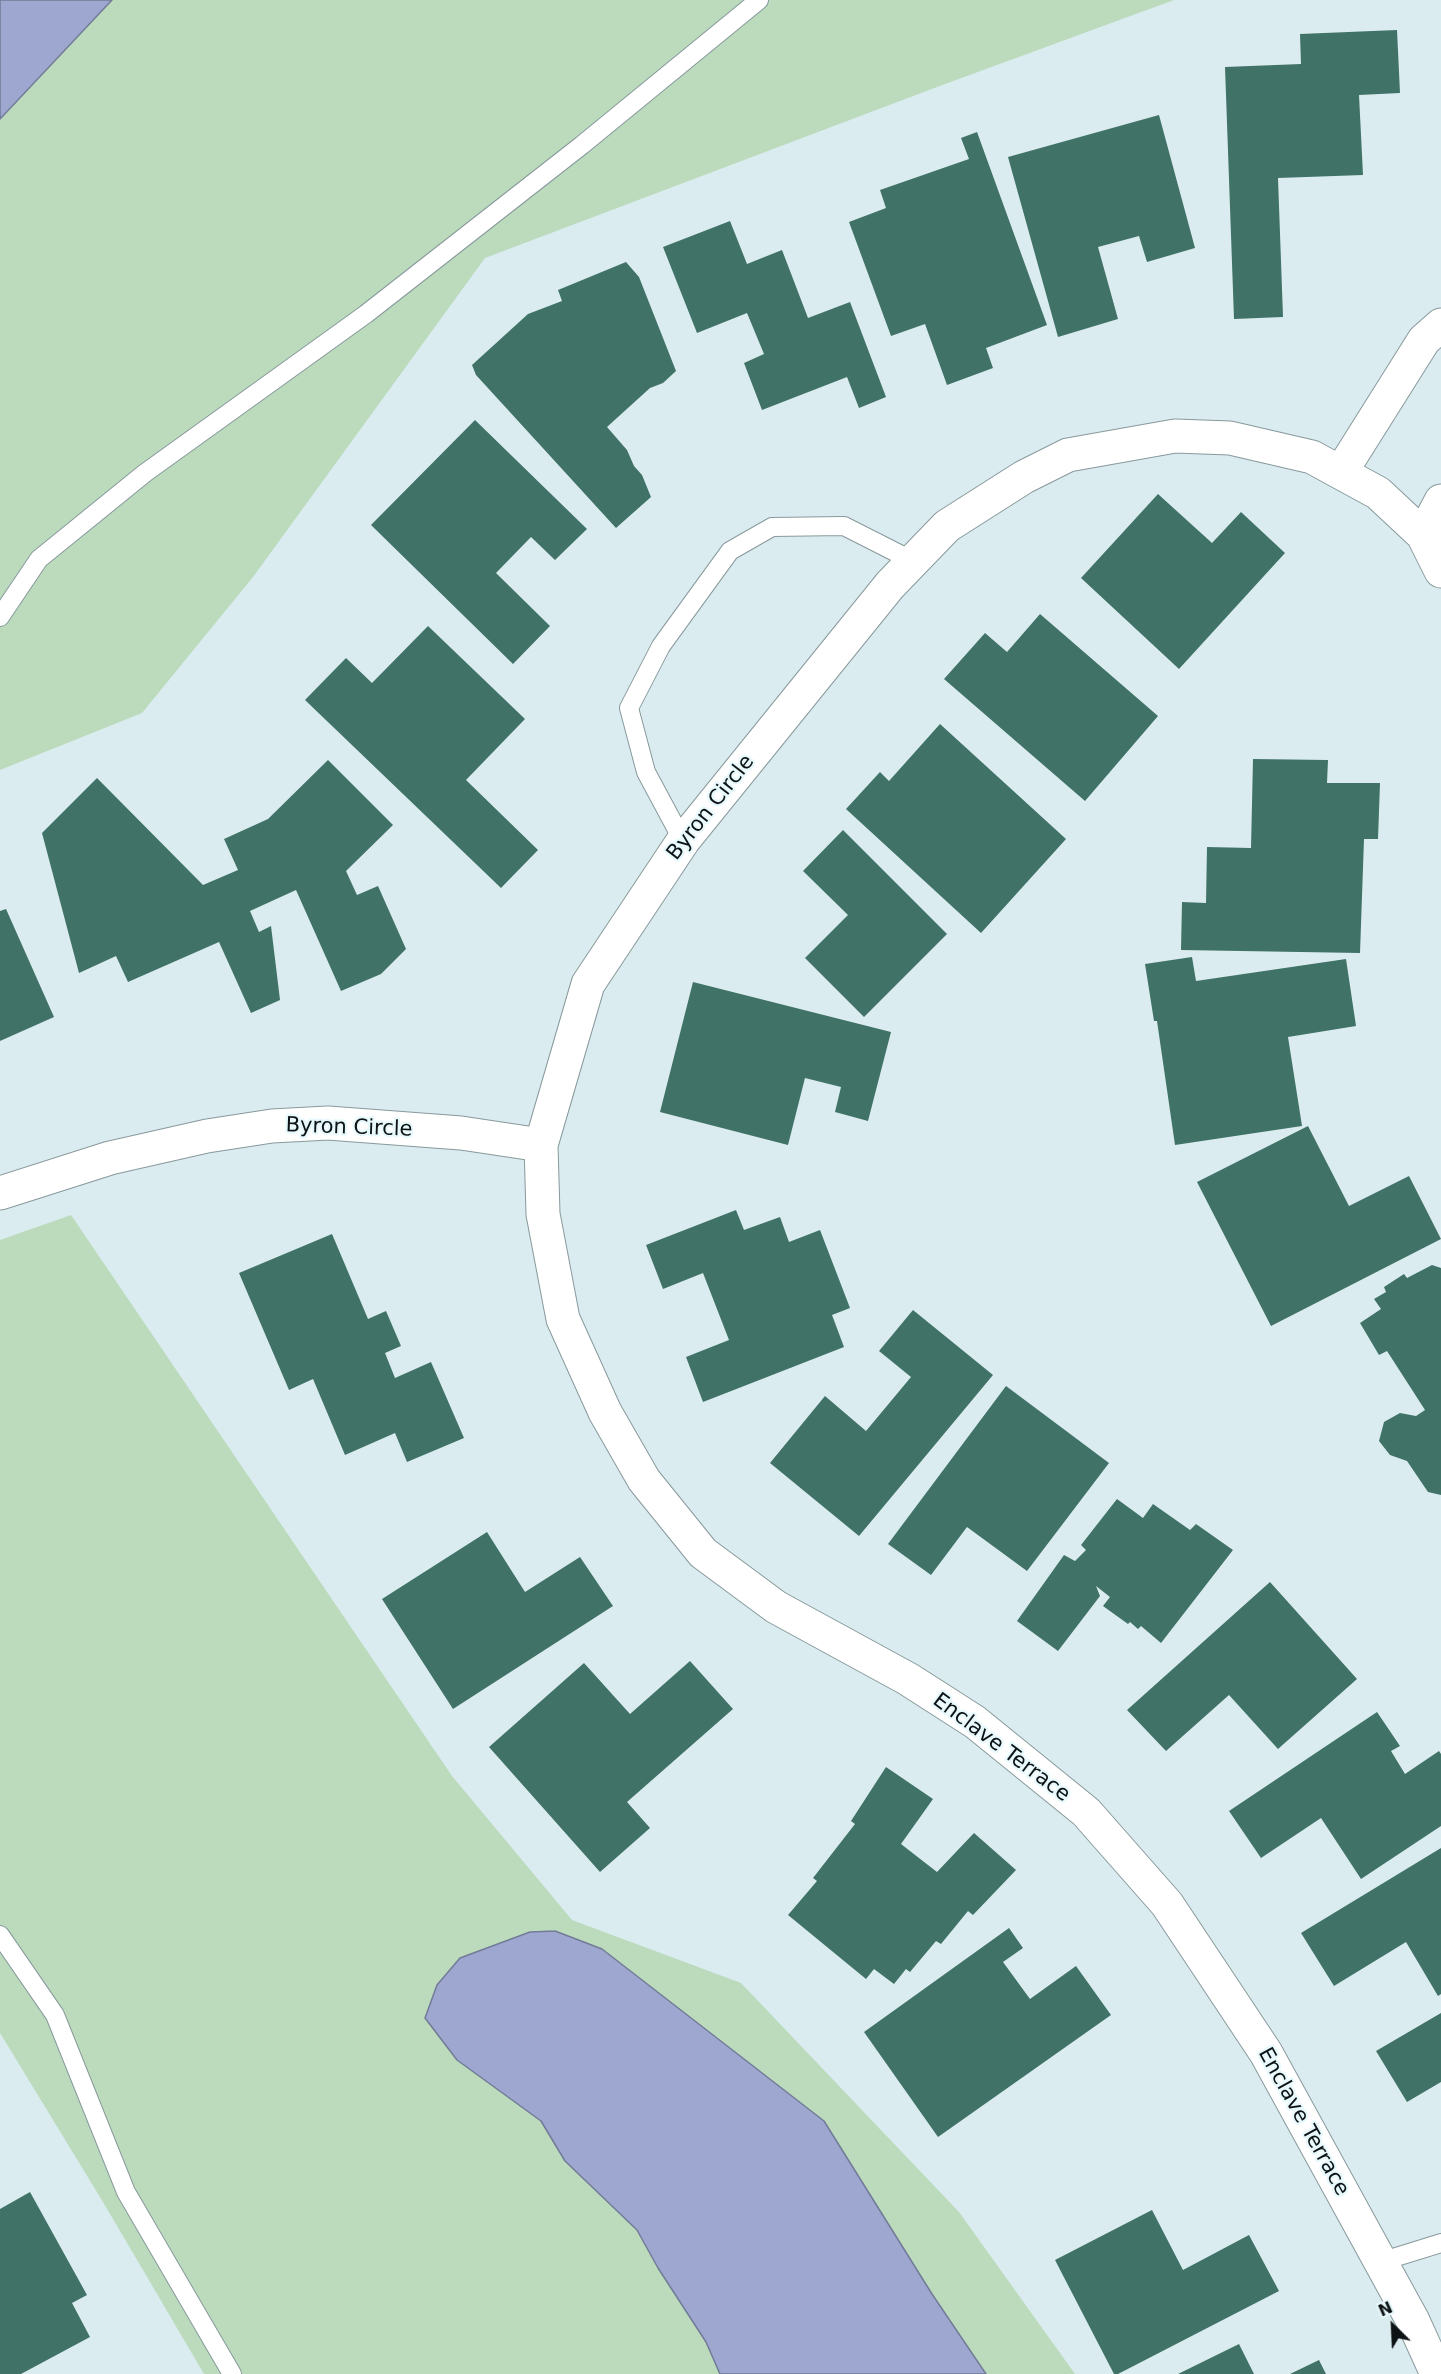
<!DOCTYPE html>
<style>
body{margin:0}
#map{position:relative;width:1441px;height:2374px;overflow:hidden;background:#daecef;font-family:"DejaVu Sans",sans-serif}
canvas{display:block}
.north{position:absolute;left:1363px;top:2296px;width:60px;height:60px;-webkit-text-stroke:4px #e7f9fc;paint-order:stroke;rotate:336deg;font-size:16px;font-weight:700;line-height:24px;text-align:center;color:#0d1314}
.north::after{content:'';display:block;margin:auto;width:21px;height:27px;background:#0d1314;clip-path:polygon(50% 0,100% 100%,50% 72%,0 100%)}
</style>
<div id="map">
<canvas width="1441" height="2374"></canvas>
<div class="north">N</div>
</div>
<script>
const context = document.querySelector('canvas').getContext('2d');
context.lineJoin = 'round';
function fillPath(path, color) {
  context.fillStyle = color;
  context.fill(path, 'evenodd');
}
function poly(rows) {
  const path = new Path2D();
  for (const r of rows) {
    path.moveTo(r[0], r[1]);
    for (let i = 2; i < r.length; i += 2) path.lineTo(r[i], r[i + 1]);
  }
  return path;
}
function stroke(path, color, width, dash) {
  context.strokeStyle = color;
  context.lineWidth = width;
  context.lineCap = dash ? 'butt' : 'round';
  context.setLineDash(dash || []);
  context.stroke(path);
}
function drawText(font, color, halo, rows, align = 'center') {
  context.font = font + ' "DejaVu Sans",sans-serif';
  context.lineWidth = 4.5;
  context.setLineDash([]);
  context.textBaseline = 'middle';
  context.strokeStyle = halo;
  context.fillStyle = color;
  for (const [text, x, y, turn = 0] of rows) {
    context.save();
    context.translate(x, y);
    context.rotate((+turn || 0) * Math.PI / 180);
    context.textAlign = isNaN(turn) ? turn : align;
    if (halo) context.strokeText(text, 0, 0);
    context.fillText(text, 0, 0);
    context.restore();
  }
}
const green = poly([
 [0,0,1174,0,937,87,485,258,253,577,142,713,0,770],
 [71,1215,452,1776,572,1920,741,1983,959,2212,1075,2374,204,2374,103,2202,0,2033,0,1240]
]);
const water = poly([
 [0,0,112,0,0,119,0,0],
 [555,1931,602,1949,824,2121,932,2294,986,2374,720,2374,706,2342,658,2268,637,2230,565,2161,541,2121,457,2060,425,2018,437,1985,460,1958,530,1932,555,1931]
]);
const building = poly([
 [1397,30,1400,93,1359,95,1363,175,1278,178,1283,317,1234,319,1225,67,1301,64,1300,34],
 [1159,115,1195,248,1147,262,1139,236,1098,247,1118,319,1058,337,1008,157],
 [977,132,1047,325,986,348,993,368,947,385,925,324,891,336,849,222,886,208,880,190,969,159,961,138],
 [730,221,747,264,782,250,808,318,850,302,886,397,859,408,847,377,762,410,744,363,764,354,747,313,697,333,663,247],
 [626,262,639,277,676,371,663,383,650,388,607,427,627,450,634,466,642,475,651,497,616,528,476,375,472,365,528,314,562,301,558,290],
 [475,420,587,529,555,560,531,537,496,573,550,626,513,664,371,525],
 [1158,494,1212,543,1241,512,1285,553,1179,669,1081,578],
 [1040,614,1158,716,1085,801,944,679,985,633,1007,652],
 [428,626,525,719,466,780,538,850,501,888,305,700,346,658,372,683],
 [940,724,1066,839,981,933,846,809,880,772,889,781],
 [1253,759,1328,760,1327,783,1380,783,1378,839,1364,839,1360,953,1181,950,1182,902,1206,903,1207,847,1251,848],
 [328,760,393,825,346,871,357,895,378,886,406,949,381,974,341,991,296,890,250,911,259,932,271,926,280,1000,251,1013,219,942,128,982,116,956,79,973,42,833,97,778,203,885,238,870,224,839,268,819],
 [843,830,947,934,864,1017,805,958,848,915,803,871],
 [6,909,54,1017,0,1041,0,911],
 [1192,957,1196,981,1346,959,1356,1026,1288,1037,1302,1126,1175,1145,1157,1021,1154,1021,1145,964],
 [693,982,891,1032,868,1121,835,1112,841,1087,805,1078,788,1145,660,1112],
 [1308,1126,1349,1206,1409,1176,1441,1239,1271,1326,1197,1182],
 [736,1210,744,1230,780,1217,789,1242,820,1230,850,1308,832,1315,844,1347,703,1402,686,1357,729,1340,703,1273,663,1289,646,1245],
 [332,1234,368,1319,386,1311,401,1346,385,1353,395,1378,431,1362,464,1438,407,1462,395,1433,345,1455,313,1379,289,1390,239,1273],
 [1432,1265,1441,1268,1441,1495,1428,1492,1407,1461,1390,1455,1379,1441,1384,1422,1400,1413,1416,1416,1425,1410,1387,1351,1379,1355,1360,1323,1381,1309,1374,1299,1386,1292,1384,1287,1404,1274,1407,1278],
 [913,1310,993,1375,859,1536,770,1463,825,1396,866,1431,911,1377,879,1351],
 [1006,1386,1109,1463,1027,1571,967,1527,931,1575,888,1544],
 [1117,1499,1143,1518,1153,1504,1190,1530,1196,1524,1233,1550,1161,1643,1141,1626,1138,1629,1130,1622,1128,1624,1103,1606,1110,1597,1096,1586,1100,1596,1058,1651,1017,1621,1064,1555,1075,1561,1086,1550,1081,1545],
 [487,1532,525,1592,580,1557,613,1606,453,1709,382,1599],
 [1270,1582,1357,1679,1278,1749,1229,1695,1166,1751,1127,1710],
 [690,1661,733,1709,627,1802,650,1828,600,1872,489,1747,584,1663,630,1714],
 [1377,1712,1400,1746,1391,1751,1405,1774,1439,1751,1441,1754,1441,1826,1361,1879,1321,1818,1261,1858,1229,1811],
 [886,1767,933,1799,901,1844,937,1872,974,1833,1016,1870,973,1915,968,1911,941,1944,936,1941,910,1972,906,1969,894,1984,874,1969,866,1979,788,1915,817,1881,813,1878,855,1824,851,1821],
 [1441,1848,1441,1994,1438,1996,1406,1942,1334,1986,1301,1933],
 [1009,1928,1023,1948,1003,1962,1030,1999,1076,1966,1111,2015,938,2137,864,2032],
 [1441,2013,1441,2082,1407,2102,1376,2051],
 [30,2192,87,2295,72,2303,90,2337,21,2374,0,2374,0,2209],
 [1152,2210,1183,2270,1249,2235,1279,2291,1118,2374,1114,2374,1055,2260],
 [1239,2344,1254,2374,1178,2374],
 [1319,2360,1326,2374,1290,2374]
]);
const service = poly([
 [0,617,39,559,145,473,366,314,582,145,759,0],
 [683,841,646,772,629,708,661,646,730,551,772,527,844,526,913,561],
 [0,1935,55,2015,126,2192,232,2374],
 [1380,2262,1441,2243]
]);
const minor = poly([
 [1341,472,1424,340,1441,325],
 [1423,535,1441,501],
 [0,1193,110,1158,207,1136,272,1126,328,1123,461,1133,541,1145],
 [1437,2374,1413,2321,1266,2053,1167,1904,1086,1812,975,1722,908,1679,776,1607,703,1553,644,1480,605,1412,563,1319,543,1214,541,1145,588,984,683,841,890,585,947,526,1024,477,1068,455,1175,436,1230,438,1312,457,1378,493,1423,535,1441,571]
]);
const streetNames = [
 ["Byron Circle",711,808,-52],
 ["Byron Circle",349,1128,2],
 ["Enclave Terrace",1001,1748,37],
 ["Enclave Terrace",1303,2122,61]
];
fillPath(green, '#bbdbbc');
fillPath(water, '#9ea7cf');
stroke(water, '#727b97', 1.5);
fillPath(building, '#407267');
stroke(service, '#88999c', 20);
stroke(minor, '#88999c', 35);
stroke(service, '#fff', 18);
stroke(minor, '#fff', 33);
drawText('21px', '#0d1314', '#e7f9fc', streetNames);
</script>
